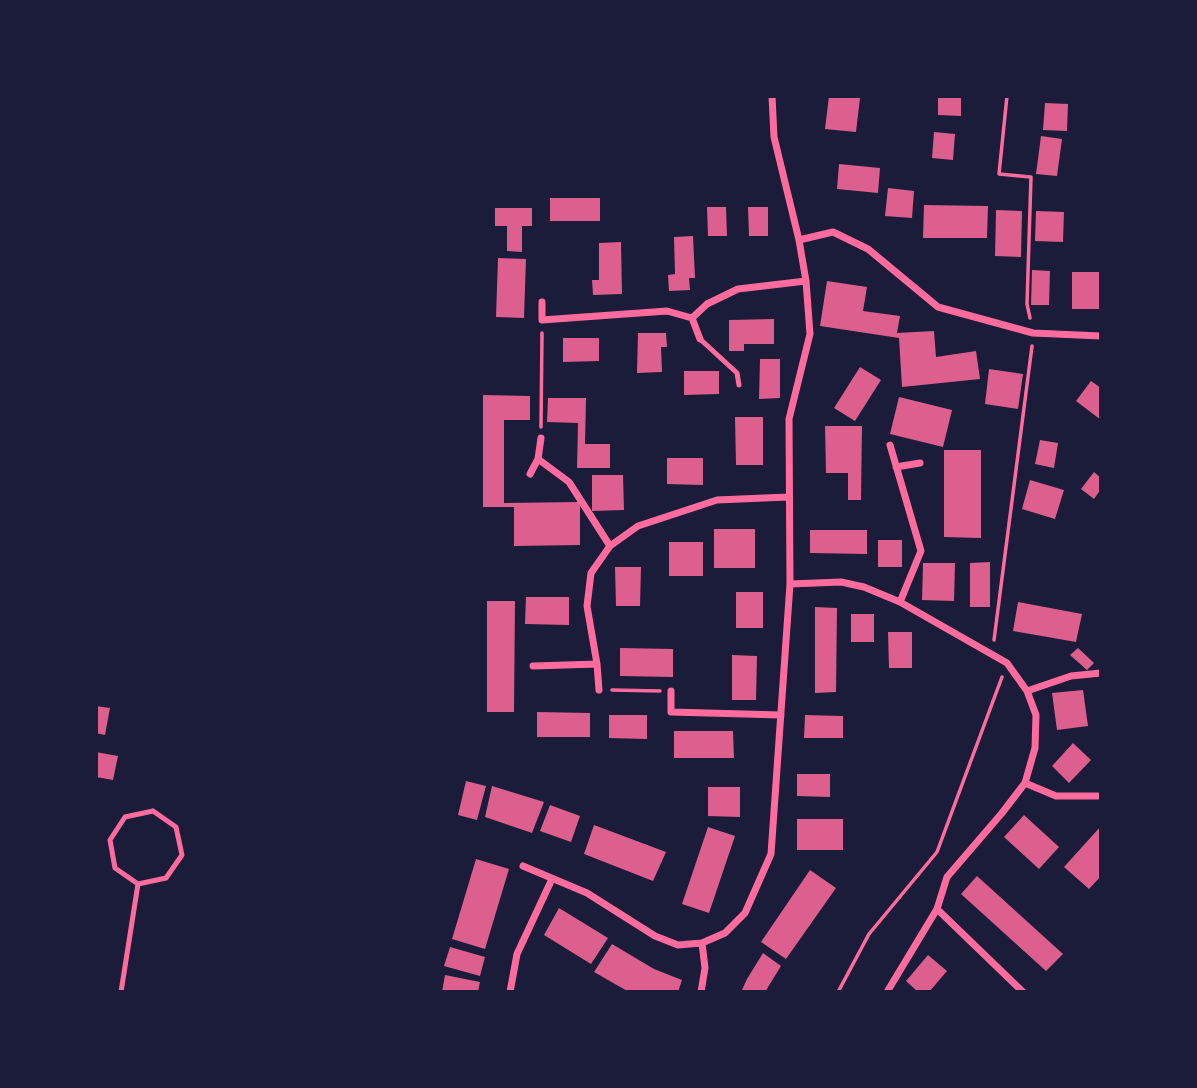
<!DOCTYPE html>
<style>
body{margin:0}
#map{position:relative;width:1197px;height:1088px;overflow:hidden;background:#1b1b3a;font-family:Montserrat,sans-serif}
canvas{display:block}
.frame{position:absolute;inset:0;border:98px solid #1b1b3a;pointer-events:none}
</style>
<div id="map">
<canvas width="1197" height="1088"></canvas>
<div class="frame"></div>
</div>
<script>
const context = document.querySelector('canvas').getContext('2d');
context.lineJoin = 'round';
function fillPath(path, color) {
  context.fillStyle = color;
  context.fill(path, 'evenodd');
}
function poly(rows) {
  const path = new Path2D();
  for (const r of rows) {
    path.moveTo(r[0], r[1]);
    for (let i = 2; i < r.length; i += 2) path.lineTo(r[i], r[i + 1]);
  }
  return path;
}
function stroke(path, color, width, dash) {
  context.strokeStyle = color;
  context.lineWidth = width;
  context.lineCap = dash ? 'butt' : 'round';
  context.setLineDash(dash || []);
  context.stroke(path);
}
const building = poly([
 [829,96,860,98,856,132,825,129],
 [938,96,961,96,961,116,938,115],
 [1045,103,1068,104,1067,131,1043,130],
 [934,132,955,134,953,160,932,158],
 [1041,136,1062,139,1057,176,1036,174],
 [839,164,880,168,878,193,837,189],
 [888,188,914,191,912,218,885,216],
 [550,198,600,198,600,221,550,221],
 [924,205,988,206,987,238,923,238],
 [707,207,726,207,727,236,708,236],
 [748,207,768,207,768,236,749,236],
 [495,208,532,208,532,226,522,226,522,252,507,251,507,226,495,226],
 [996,210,1022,211,1021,257,995,256],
 [1036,211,1064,212,1063,242,1035,241],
 [693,236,695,278,689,278,690,290,669,291,668,275,675,274,674,237],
 [621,242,622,294,593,295,592,280,599,280,599,243],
 [498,258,526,259,524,318,496,317],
 [1032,270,1050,271,1049,305,1031,305],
 [1072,272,1101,272,1101,309,1072,309],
 [827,281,867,287,863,311,900,316,897,333,934,331,936,357,976,351,980,379,902,387,899,338,820,326],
 [774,319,774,344,744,344,744,351,729,351,729,320],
 [638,333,666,333,667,347,661,347,662,372,637,373],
 [563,338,599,338,599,361,563,362],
 [760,359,780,359,780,398,759,399],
 [860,367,881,380,855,421,834,408],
 [989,369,1023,374,1018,409,985,404],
 [684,371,719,371,719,394,684,395],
 [1091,381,1101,388,1101,420,1076,401],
 [483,395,530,396,530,420,504,420,504,503,580,502,580,545,514,546,514,507,483,507],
 [899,397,952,410,943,447,890,434],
 [548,398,586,398,585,444,610,444,610,468,577,468,578,423,547,422],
 [735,417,763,417,763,465,736,465],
 [825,426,862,426,861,500,848,500,848,473,826,473],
 [1040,440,1058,443,1054,468,1035,464],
 [944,450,981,450,981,538,944,537],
 [667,458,703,458,703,485,667,484],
 [1094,472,1101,478,1101,489,1094,499,1081,489],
 [592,475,623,475,624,510,592,511],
 [1030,480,1064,490,1055,519,1022,509],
 [714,529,755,529,755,568,714,568],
 [810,530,867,530,867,554,810,553],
 [878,540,902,540,902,567,878,567],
 [669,542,703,542,703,576,669,576],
 [990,562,990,607,970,607,970,563],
 [923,563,955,563,954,601,922,600],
 [615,567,641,567,640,606,616,606],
 [736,592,763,592,763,628,736,628],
 [526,597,569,597,569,625,525,624],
 [487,601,515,601,514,712,487,712],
 [1018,602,1082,614,1076,642,1013,631],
 [815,607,837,608,836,692,815,693],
 [851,614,874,614,874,642,851,642],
 [888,632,912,632,912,668,889,668],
 [620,648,673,649,673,677,620,676],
 [1078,648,1094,663,1087,670,1070,655],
 [732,655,757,656,756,700,732,700],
 [1083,690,1088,726,1057,730,1052,693],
 [96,706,110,708,105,735,96,733],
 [537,712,590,713,590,737,537,737],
 [609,715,647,715,647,739,609,738],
 [805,715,843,716,843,738,804,738],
 [674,731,733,731,734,758,674,758],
 [1073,743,1091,760,1069,783,1052,766],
 [96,752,118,756,113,780,96,777],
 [797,774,830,774,830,797,797,796],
 [466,781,486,786,477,820,458,815],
 [492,786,544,802,532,833,485,817],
 [708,787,740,787,740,817,708,816],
 [550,805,580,816,571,842,540,831],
 [1024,815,1059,847,1039,869,1004,837],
 [797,819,843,819,843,850,797,850],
 [594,825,666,852,653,881,584,854],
 [1101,826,1101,876,1089,889,1064,867],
 [708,827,735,836,709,913,682,904],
 [476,859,509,869,485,949,452,939],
 [810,870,836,888,786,959,761,942],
 [977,876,1063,954,1046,971,961,894],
 [559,908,608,938,591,964,544,935],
 [612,944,654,969,682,980,678,992,629,992,594,972],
 [450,947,485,957,480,976,444,966],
 [763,953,781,966,765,992,741,992,747,979],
 [928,955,947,971,929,992,918,992,906,981],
 [445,975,480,982,478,992,442,992]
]);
const path = poly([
 [1007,96,999,174,1031,177,1027,304,1030,318],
 [541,427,542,333],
 [994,640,1032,346],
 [612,690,660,691],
 [838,992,869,934,937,852,1002,677]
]);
const service = poly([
 [700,339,737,373,739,385],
 [153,811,176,827,182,855,166,878,138,884,115,868,110,840,125,817,153,811],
 [121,992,138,884]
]);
const minor = poly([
 [799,240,833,232,868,249,938,307,1033,333,1101,336],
 [542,302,542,320,667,311,692,318],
 [700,339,692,318,707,304,738,289,806,281],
 [541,438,538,459,569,482,610,546],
 [890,445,921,551,900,602],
 [896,467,920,463],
 [530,474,538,459],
 [790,584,841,582,864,587,900,602,1007,663,1027,691,1036,715,1035,748,1025,783,1002,813,947,877,937,909,887,992],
 [597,664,599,690],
 [533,666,597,664,587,606,591,573,610,546,638,526,717,500,788,497],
 [671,691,671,712,781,715],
 [1027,691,1071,676,1101,673],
 [1025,783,1056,796,1098,796],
 [523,866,587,893,655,936,678,945,702,943,725,933,745,913,771,854,790,584,789,419,810,334,806,281,799,240,774,137,772,96],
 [937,909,1023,992],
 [510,992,517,954,552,879],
 [701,992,705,968,702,943]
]);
fillPath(building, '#dd5f8e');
stroke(path, '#ff6b9d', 3.5);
stroke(service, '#ff6b9d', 5);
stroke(minor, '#ff6b9d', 7);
</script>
